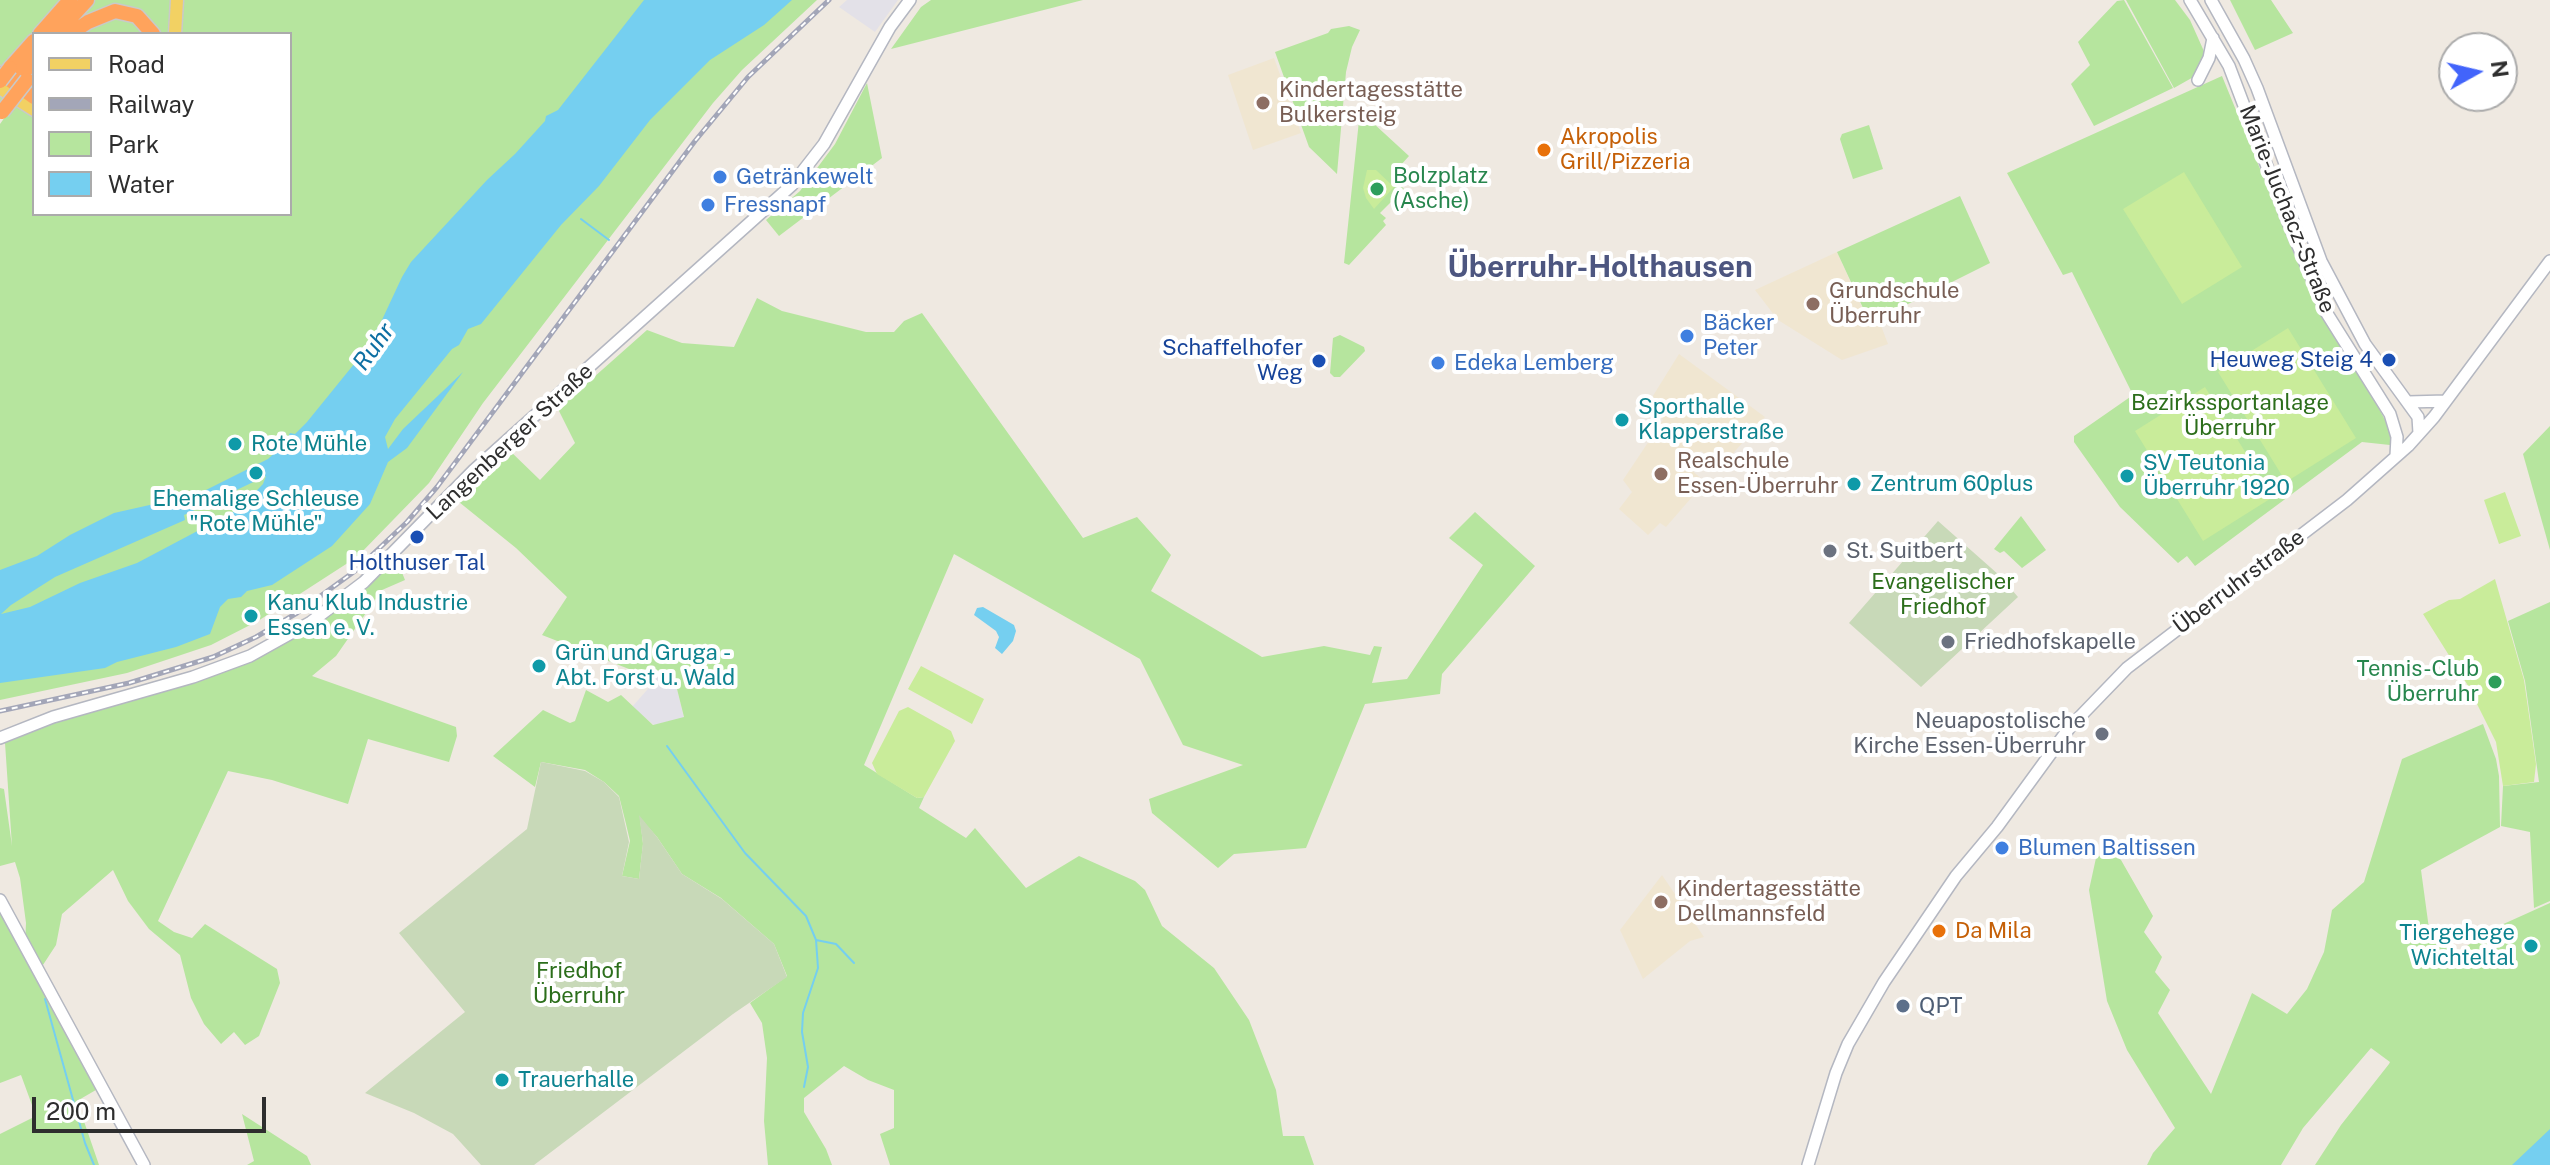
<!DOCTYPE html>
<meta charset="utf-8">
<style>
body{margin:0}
#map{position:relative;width:2550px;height:1165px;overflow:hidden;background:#efe9e1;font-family:"Public Sans",sans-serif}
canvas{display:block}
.legend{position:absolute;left:32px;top:32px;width:260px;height:184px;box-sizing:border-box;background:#fff;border:2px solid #ababab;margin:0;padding:10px 14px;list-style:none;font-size:24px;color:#2e2e2e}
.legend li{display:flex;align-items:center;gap:16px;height:40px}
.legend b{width:40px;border:2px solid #ababab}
.north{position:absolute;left:2438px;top:32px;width:80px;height:80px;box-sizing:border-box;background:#fff;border:2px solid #ababab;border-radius:50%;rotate:82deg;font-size:22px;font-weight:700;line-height:32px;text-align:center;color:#2e2e2e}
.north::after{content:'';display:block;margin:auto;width:28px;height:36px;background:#4264fb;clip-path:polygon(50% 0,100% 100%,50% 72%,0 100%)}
.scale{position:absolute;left:32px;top:1097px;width:234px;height:36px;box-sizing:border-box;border:4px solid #2e2e2e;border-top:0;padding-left:10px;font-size:24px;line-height:28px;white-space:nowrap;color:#2e2e2e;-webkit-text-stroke:6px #fff;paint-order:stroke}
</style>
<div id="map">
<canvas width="2550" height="1165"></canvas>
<ul class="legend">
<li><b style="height:10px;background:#f2d163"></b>Road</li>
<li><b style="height:10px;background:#a3a6b8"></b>Railway</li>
<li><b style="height:22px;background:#b6e59e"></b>Park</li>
<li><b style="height:22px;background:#75cff0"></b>Water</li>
</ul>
<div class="north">N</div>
<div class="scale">200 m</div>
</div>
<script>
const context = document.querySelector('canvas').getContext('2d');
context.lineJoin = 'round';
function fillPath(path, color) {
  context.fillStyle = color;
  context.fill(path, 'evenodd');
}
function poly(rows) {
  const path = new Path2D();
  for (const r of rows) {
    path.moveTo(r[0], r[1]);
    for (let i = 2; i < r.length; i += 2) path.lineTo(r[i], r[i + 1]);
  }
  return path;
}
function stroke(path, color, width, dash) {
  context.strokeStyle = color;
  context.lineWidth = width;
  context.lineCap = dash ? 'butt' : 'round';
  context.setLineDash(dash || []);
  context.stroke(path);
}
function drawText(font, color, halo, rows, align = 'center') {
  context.font = font + ' "Public Sans",sans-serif';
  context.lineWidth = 8;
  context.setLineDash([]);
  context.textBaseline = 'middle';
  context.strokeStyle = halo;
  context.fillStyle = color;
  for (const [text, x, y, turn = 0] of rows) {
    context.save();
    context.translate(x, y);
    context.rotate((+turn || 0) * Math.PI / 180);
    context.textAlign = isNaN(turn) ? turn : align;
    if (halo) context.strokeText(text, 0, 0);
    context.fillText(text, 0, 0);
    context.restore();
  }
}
const industrial = poly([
 [847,0,898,0,875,32,839,7],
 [664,670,675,681,684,718,654,725,632,707,654,682,657,671]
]);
const education = poly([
 [1274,58,1301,133,1253,150,1228,75],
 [1837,252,1869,323,1878,318,1888,344,1842,360,1778,320,1755,290],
 [1679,354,1765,417,1722,466,1701,451,1688,467,1705,482,1666,527,1660,523,1648,535,1619,509,1632,492,1623,480,1663,420,1651,399],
 [1662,875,1704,937,1690,941,1643,979,1620,930]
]);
const green = poly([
 [0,0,817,0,742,70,713,103,483,403,429,483,357,557,258,621,211,645,127,673,0,700,0,124,10,110,0,103],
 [34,34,290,34,290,214,34,214],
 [931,0,1083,0,891,49,921,7],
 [2124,0,2173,88,2094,126,2071,84,2090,65,2078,42,2117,1],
 [2126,0,2175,0,2190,20,2211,67,2174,88],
 [2230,0,2271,0,2293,33,2255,50],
 [1349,26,1360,30,1352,47,1346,72,1337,174,1309,147,1275,52,1328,33,1331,29],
 [2222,76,2290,242,2392,433,2390,445,2362,442,2195,566,2187,556,2178,563,2120,507,2074,442,2074,436,2133,395,2072,272,2063,275,2007,173],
 [867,83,882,158,779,236,766,220,800,191,835,144],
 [1360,111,1409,156,1391,176,1404,189,1380,213,1386,218,1383,221,1386,225,1349,265,1344,263],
 [1869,125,1883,169,1853,179,1840,139,1842,134],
 [1960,196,1990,263,1870,323,1837,252],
 [757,298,782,311,866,332,894,332,904,321,922,313,1083,538,1137,517,1171,555,1151,591,1262,657,1324,646,1370,655,1374,646,1382,647,1372,683,1407,679,1483,565,1449,538,1475,512,1535,566,1442,674,1440,694,1365,704,1306,848,1234,854,1218,868,1152,813,1149,799,1243,765,1183,745,1140,659,954,554,864,765,917,798,924,797,919,808,966,838,975,828,1026,888,1079,856,1135,881,1145,890,1162,926,1214,968,1249,1020,1276,1090,1283,1136,1304,1136,1314,1165,890,1165,880,1134,894,1128,894,1090,868,1080,844,1066,804,1098,804,1112,826,1149,832,1165,768,1165,764,1121,767,1058,762,1023,750,1003,787,976,774,944,721,898,682,874,657,837,640,818,643,844,639,879,622,876,630,841,626,824,619,796,604,782,585,770,541,762,535,787,493,756,543,710,570,723,575,721,586,690,608,702,621,695,653,725,684,717,675,681,664,670,648,672,629,669,542,635,567,597,516,548,454,498,478,472,507,448,540,480,575,443,558,409,647,330,682,343,734,347],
 [1340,335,1364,347,1365,351,1340,377,1334,377,1330,373,1333,338],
 [2550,426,2550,550,2523,454],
 [2021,516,2046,550,2022,568,2004,551,2000,553,1994,549],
 [395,555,405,580,382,590,336,656,312,676,456,727,457,736,449,762,368,739,348,804,272,780,228,771,158,921,174,932,192,938,205,924,277,969,280,983,259,1036,245,1045,234,1032,221,1044,204,1024,191,998,180,955,149,929,128,901,113,870,62,914,56,945,39,971,101,1087,77,1101,99,1165,0,1165,0,1134,36,1116,21,1075,0,1083,0,901,25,945,26,923,20,878,15,862,0,866,0,788,4,789,12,846,5,743,55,723,194,678,284,641],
 [2550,602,2550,901,2534,908,2530,832,2501,826,2503,786,2539,782,2525,681,2508,621],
 [2483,724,2496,759,2499,776,2500,827,2421,870,2430,936,2457,952,2499,926,2550,903,2550,1165,2315,1165,2341,1125,2389,1064,2390,1062,2371,1048,2303,1128,2281,1165,2147,1165,2153,1153,2175,1128,2127,1050,2107,1001,2089,890,2096,858,2109,850,2121,860,2153,916,2144,932,2162,957,2155,972,2170,990,2158,1013,2211,1094,2252,993,2287,1014,2307,989,2324,952,2332,910,2364,882,2402,759],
 [242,1114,307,1156,311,1165,247,1165,254,1161]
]);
const cemetery = poly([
 [1938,521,1999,575,2018,597,1921,687,1849,623],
 [541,762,585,771,604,782,619,797,629,842,622,876,639,879,643,843,639,815,657,837,682,874,722,899,774,944,787,977,733,1014,534,1165,481,1165,453,1134,414,1113,365,1093,465,1012,399,933,527,829]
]);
const pitch = poly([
 [1367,170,1376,170,1394,187,1374,209,1366,198,1363,188],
 [2184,172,2242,267,2182,304,2123,209],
 [2288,328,2356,438,2286,482,2218,372],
 [2205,387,2273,497,2203,541,2135,431],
 [2505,492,2521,536,2499,544,2484,500],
 [2495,579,2524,680,2536,764,2534,782,2503,786,2496,742,2467,684,2423,614,2449,600,2460,599],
 [921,666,984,699,972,724,908,689],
 [908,707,951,731,955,741,924,797,917,798,877,774,872,763,899,711]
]);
const water = poly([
 [644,0,792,0,764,25,710,60,650,120,599,186,561,225,481,324,468,329,459,345,452,349,395,419,385,437,388,449,403,429,463,372,407,448,388,462,370,504,332,546,272,585,247,591,241,597,228,599,220,607,210,634,176,647,117,662,105,668,0,683,0,570,37,556,70,535,114,513,163,502,180,503,268,459,285,443,290,433,295,434,307,422,363,353,381,322,402,277,411,262,487,180,515,154,545,121,546,116,558,110],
 [266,476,263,484,239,509,137,563,80,583,30,607,1,614,11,605,55,577,185,520,184,515],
 [983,607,1014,625,1016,631,1013,641,1002,654,995,648,999,637,996,631,974,615,977,608],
 [2550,1129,2550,1165,2512,1165]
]);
const stream = poly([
 [581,219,609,240],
 [667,746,745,853,806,916,816,940,818,968,803,1013,802,1032,808,1067,804,1087],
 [816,940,836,944,854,963],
 [45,999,85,1143,94,1165]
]);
const secondary = poly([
 [2190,0,2229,66,2288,222,2326,312,2390,414,2397,437,2396,456],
 [2211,0,2244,59,2257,88,2321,261,2365,344,2418,417,2419,433],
 [2198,80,2209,58,2213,38],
 [2408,402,2446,401],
 [0,738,53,717,193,677,250,656,311,622,364,582,474,470,792,185,824,144,890,27,910,0],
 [0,900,144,1165],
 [1808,1165,1836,1073,1848,1044,1884,982,1956,876,1997,827,2070,727,2127,668,2347,500,2408,446,2434,417,2550,261]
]);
const primary = poly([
 [175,34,177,0],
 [0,88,34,110]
]);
const motorway = poly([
 [40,34,70,0],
 [56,34,87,0],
 [70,34,88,22,115,11,137,16,153,34],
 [10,68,34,41],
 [0,73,34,97],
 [20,77,34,60]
]);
const rail = poly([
 [0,711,129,683,213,657,256,637,297,613,355,571,407,522,437,487,695,141,748,77,829,0]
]);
const motorwayBridge = poly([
 [0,81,10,68],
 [2,112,27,80]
]);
const markers = [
 [1263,103,8,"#8d6e63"],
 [1544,150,8,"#e8710a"],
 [720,177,8,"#3f7fe0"],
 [1377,189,8,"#2e9e5b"],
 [708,205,8,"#3f7fe0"],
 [1813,304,8,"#8d6e63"],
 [1687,336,8,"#3f7fe0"],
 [2389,360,8,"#1a4fb4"],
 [1319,361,8,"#1a4fb4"],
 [1438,363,8,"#3f7fe0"],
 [1622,420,8,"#0f9aa8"],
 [235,444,8,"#0f9aa8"],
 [256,473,8,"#0f9aa8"],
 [1661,474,8,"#8d6e63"],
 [2127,476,8,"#0f9aa8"],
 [1854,484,8,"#0f9aa8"],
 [417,537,8,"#1a4fb4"],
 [1830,551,8,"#6b7280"],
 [251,616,8,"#0f9aa8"],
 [1948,642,8,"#6b7280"],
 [539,666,8,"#0f9aa8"],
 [2495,682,8,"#2e9e5b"],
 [2102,734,8,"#6b7280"],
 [2002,848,8,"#3f7fe0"],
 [1661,902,8,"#8d6e63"],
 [1939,931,8,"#e8710a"],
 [2531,946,8,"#0f9aa8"],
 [1903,1006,8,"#5c6f8a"],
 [502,1080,8,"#0f9aa8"]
];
const educationNames = [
 ["Kindertagesstätte",1279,90],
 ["Bulkersteig",1279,115],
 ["Grundschule",1829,291],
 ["Überruhr",1829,316],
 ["Realschule",1677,461],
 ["Essen-Überruhr",1677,486],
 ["Kindertagesstätte",1677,889],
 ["Dellmannsfeld",1677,914]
];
const foodNames = [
 ["Akropolis",1560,137],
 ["Grill/Pizzeria",1560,162],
 ["Da Mila",1955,931]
];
const leisureNames = [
 ["Bolzplatz",1393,176],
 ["(Asche)",1393,201],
 ["Tennis-Club",2479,669,"right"],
 ["Überruhr",2479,694,"right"]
];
const shopNames = [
 ["Getränkewelt",736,177],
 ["Fressnapf",724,205],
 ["Bäcker",1703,323],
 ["Peter",1703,348],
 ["Edeka Lemberg",1454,363],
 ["Blumen Baltissen",2018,848]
];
const streetNames = [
 ["Marie-Juchacz-Straße",2287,209,68],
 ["Langenberger Straße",510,442,-43],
 ["Überruhrstraße",2239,582,-37]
];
const transitNames = [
 ["Schaffelhofer",1303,348],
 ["Weg",1303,373],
 ["Heuweg Steig 4",2373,360],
 ["Holthuser Tal",417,563,"center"]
];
const parkNames = [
 ["Bezirkssportanlage",2230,403],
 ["Überruhr",2230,428],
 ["Evangelischer",1943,582],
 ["Friedhof",1943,607],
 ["Friedhof",579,971],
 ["Überruhr",579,996]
];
const cultureNames = [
 ["Sporthalle",1638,407],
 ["Klapperstraße",1638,432],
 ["Rote Mühle",251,444],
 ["SV Teutonia",2143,463],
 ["Überruhr 1920",2143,488],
 ["Zentrum 60plus",1870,484],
 ["Ehemalige Schleuse",256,499,"center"],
 ["\"Rote Mühle\"",256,524,"center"],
 ["Kanu Klub Industrie",267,603],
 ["Essen e. V.",267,628],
 ["Grün und Gruga -",555,653],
 ["Abt. Forst u. Wald",555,678],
 ["Tiergehege",2515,933,"right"],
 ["Wichteltal",2515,958,"right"],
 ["Trauerhalle",518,1080]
];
const worshipNames = [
 ["St. Suitbert",1846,551],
 ["Friedhofskapelle",1964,642],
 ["Neuapostolische",2086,721,"right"],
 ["Kirche Essen-Überruhr",2086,746,"right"]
];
const serviceNames = [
 ["QPT",1919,1006]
];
const waterNames = [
 ["Ruhr",374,347,-54]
];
const districtNames = [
 ["Überruhr-Holthausen",1600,268]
];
fillPath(industrial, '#e3e1e8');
fillPath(education, '#f0e6d1');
fillPath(green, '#b6e59e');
fillPath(cemetery, '#c8d9b8');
fillPath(pitch, '#c9ec9a');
fillPath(water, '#75cff0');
stroke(stream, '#75cff0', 2);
stroke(secondary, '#b4b7c1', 14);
stroke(primary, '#c9c9c9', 15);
stroke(motorway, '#c9c9c9', 17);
stroke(secondary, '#fff', 11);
stroke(primary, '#f2d163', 12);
stroke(motorway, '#ffa35c', 14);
stroke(rail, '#a3a6b8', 5);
stroke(rail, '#fff', 2, [6]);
stroke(motorwayBridge, '#c9c9c9', 17, []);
stroke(motorwayBridge, '#ffa35c', 14);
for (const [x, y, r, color] of markers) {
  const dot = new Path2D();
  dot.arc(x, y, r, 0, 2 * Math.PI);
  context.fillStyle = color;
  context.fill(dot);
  stroke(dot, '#fff', 3);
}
drawText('22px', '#785e54', '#fff', educationNames, 'left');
drawText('22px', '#c56008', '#fff', foodNames, 'left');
drawText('22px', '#27864d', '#fff', leisureNames, 'left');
drawText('22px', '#366cbe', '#fff', shopNames, 'left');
drawText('22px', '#2e2e2e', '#fff', streetNames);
drawText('22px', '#164399', '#fff', transitNames, 'right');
drawText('22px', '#2c6e1b', '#fff', parkNames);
drawText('22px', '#0d838f', '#fff', cultureNames, 'left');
drawText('22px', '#5b616d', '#fff', worshipNames, 'left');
drawText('22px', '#4e5e75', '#fff', serviceNames, 'left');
drawText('italic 24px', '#0d6fa3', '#fff', waterNames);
drawText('bold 30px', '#4d5680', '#fff', districtNames);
</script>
